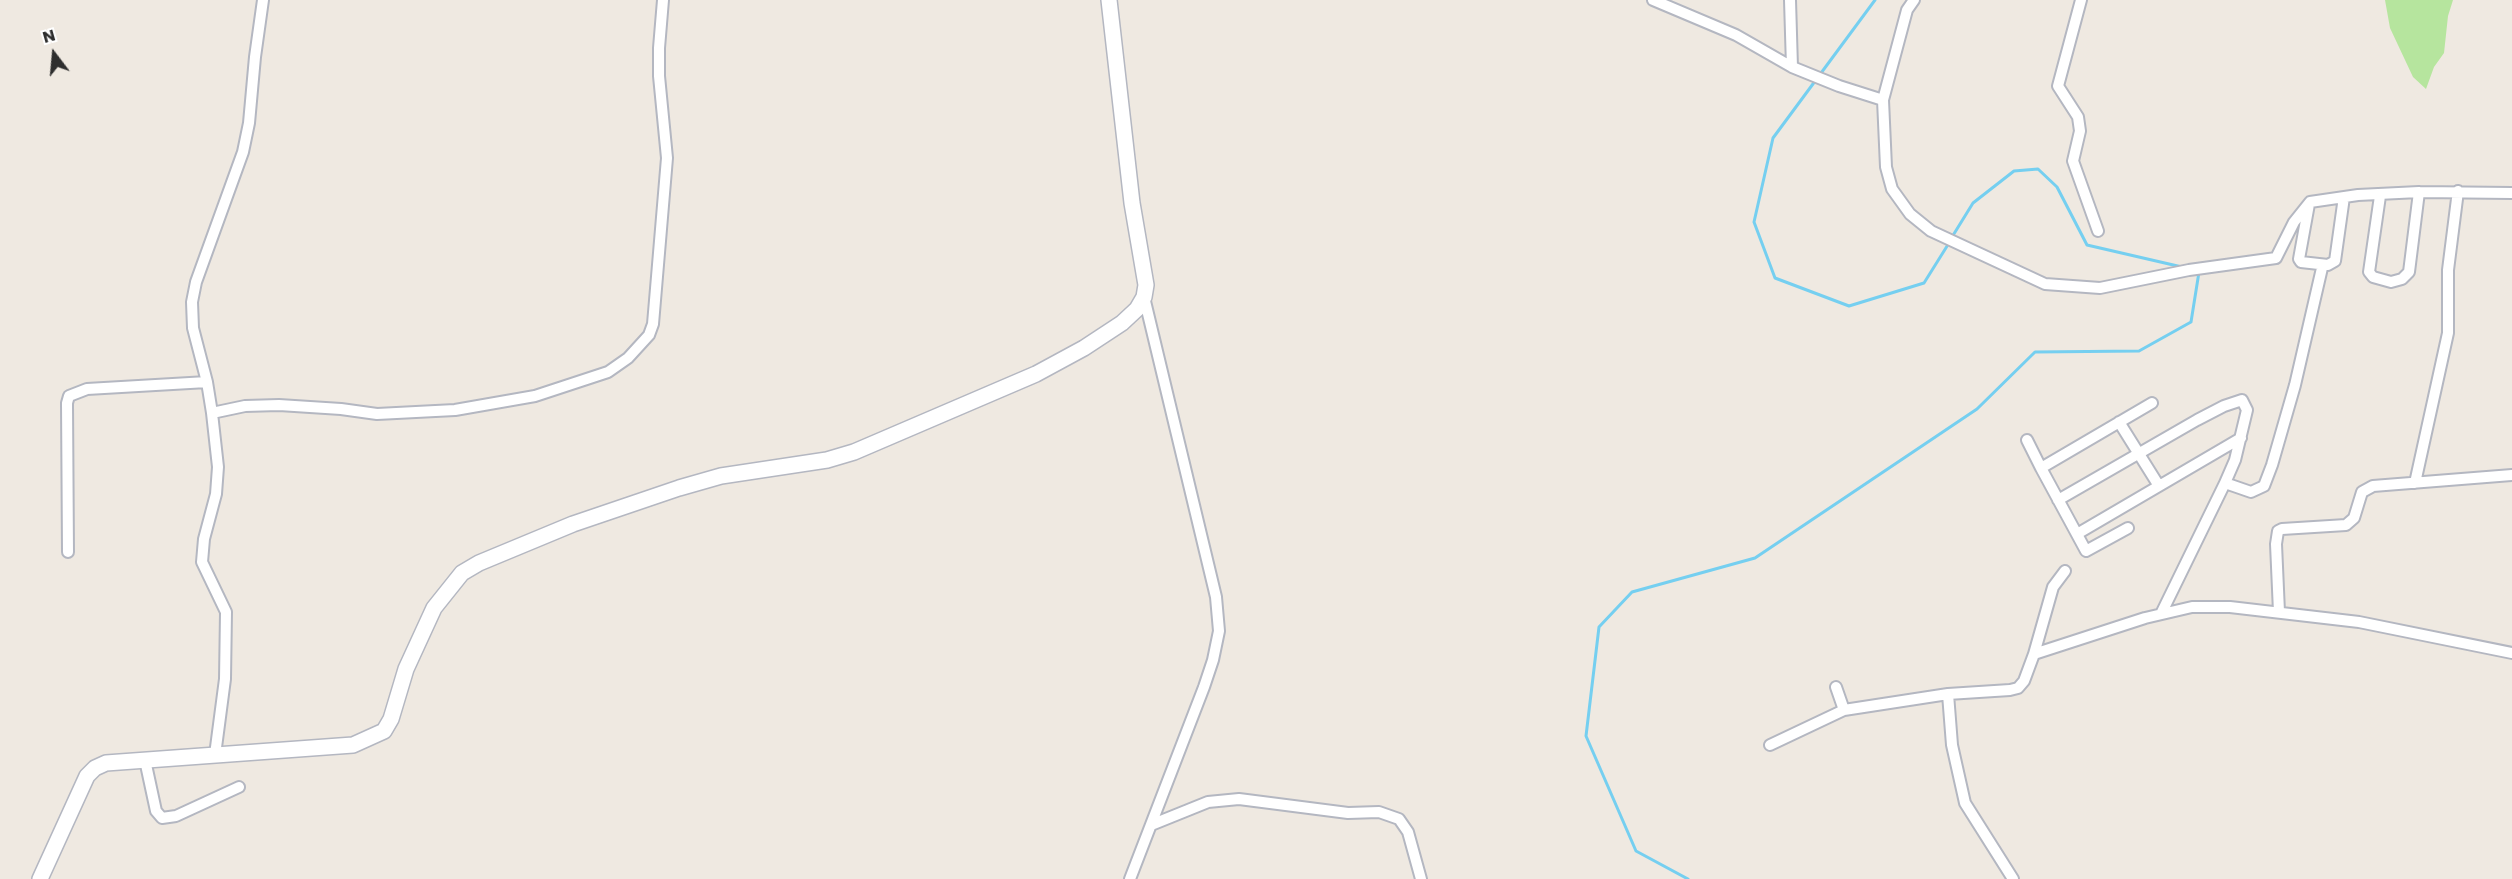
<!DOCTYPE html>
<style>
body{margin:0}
#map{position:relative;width:2512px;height:879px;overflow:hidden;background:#efe9e1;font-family:Poppins,sans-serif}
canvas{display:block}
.north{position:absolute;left:24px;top:24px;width:60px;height:60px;-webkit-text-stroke:4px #fff;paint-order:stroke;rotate:344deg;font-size:16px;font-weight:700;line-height:24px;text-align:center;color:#2e2e2e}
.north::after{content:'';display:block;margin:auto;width:21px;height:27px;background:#2e2e2e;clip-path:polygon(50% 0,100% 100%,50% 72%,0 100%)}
</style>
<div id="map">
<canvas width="2512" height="879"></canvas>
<div class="north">N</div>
</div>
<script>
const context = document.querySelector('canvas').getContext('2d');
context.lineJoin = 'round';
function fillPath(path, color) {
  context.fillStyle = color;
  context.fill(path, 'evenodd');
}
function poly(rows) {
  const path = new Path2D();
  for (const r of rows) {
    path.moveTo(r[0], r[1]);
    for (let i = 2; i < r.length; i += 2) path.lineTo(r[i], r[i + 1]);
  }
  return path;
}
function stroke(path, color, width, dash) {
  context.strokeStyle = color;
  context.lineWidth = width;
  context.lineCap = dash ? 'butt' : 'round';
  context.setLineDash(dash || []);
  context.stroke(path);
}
const green = poly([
 [2385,0,2453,0,2448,16,2444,53,2434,67,2426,89,2413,77,2390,28]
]);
const stream = poly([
 [1875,0,1773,138,1754,222,1775,278,1849,306,1924,283,1949,243],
 [1952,237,1973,203,2014,171,2038,169,2057,187,2087,245,2182,267],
 [1688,879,1636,851,1586,736,1599,627,1632,592,1755,558,1977,409,2035,352,2139,351,2191,322,2199,272]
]);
const street = poly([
 [1653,0,1736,35,1792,67,1839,86,1883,100,1886,167,1892,189,1910,214,1931,231,2045,284,2100,288,2189,270,2276,258,2294,222,2310,202,2358,195,2419,192,2512,193],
 [1790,0,1792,67],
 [2081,0,2058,86,2078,117,2080,131,2073,161,2098,231],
 [1883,100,1907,10,1914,0],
 [2380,196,2369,272,2373,277,2391,282,2402,279,2409,272,2419,192],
 [2309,204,2299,259,2301,262,2328,265,2335,261,2344,197],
 [212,413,207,382,193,328,192,302,196,282,243,152,249,123,255,57,263,0],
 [2119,422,2159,486],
 [2027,440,2041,468],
 [2415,483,2448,333,2448,270,2458,191],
 [2058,500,2197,420,2224,406,2242,400,2247,410,2235,460,2225,483],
 [2128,528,2086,551,2041,468,2152,403],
 [2077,534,2241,438],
 [68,552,67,403,69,396,87,389,207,382],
 [2279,612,2276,544,2278,531,2282,529,2346,525,2354,518,2362,492,2373,486,2512,475],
 [2161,614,2225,483,2251,492,2264,486,2272,465,2295,385,2322,268],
 [2034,654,2053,587,2065,571],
 [1836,687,1844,710],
 [1770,745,1844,710,1948,694],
 [215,755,225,679,226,612,202,562,204,539,216,494,218,467,212,413,245,406,279,405,341,409,377,414,455,410,535,396,608,372,628,358,649,335,653,324,667,158,659,76,659,48,663,0],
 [145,760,156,811,162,818,176,816,239,787],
 [1151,825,1208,802,1239,799,1348,813,1379,812,1399,819,1408,832,1421,879],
 [1130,879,1204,687,1213,660,1219,631,1216,597,1144,297],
 [2013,879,1965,803,1952,745,1948,694,2010,690,2018,688,2024,681,2034,654,2145,618,2192,607,2230,607,2359,622,2512,653]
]);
const secondary = poly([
 [40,879,87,776,95,768,106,763,353,745,384,731,391,719,406,669,434,608,462,573,479,563,573,524,679,488,721,476,827,460,854,452,1036,374,1084,348,1122,323,1137,309,1144,297,1146,285,1132,203,1109,0]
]);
fillPath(green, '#b6e59e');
stroke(stream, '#75cff0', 3);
stroke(street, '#b4b7c1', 14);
stroke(secondary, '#b4b7c1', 18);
stroke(street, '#fff', 10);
stroke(secondary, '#fff', 15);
</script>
